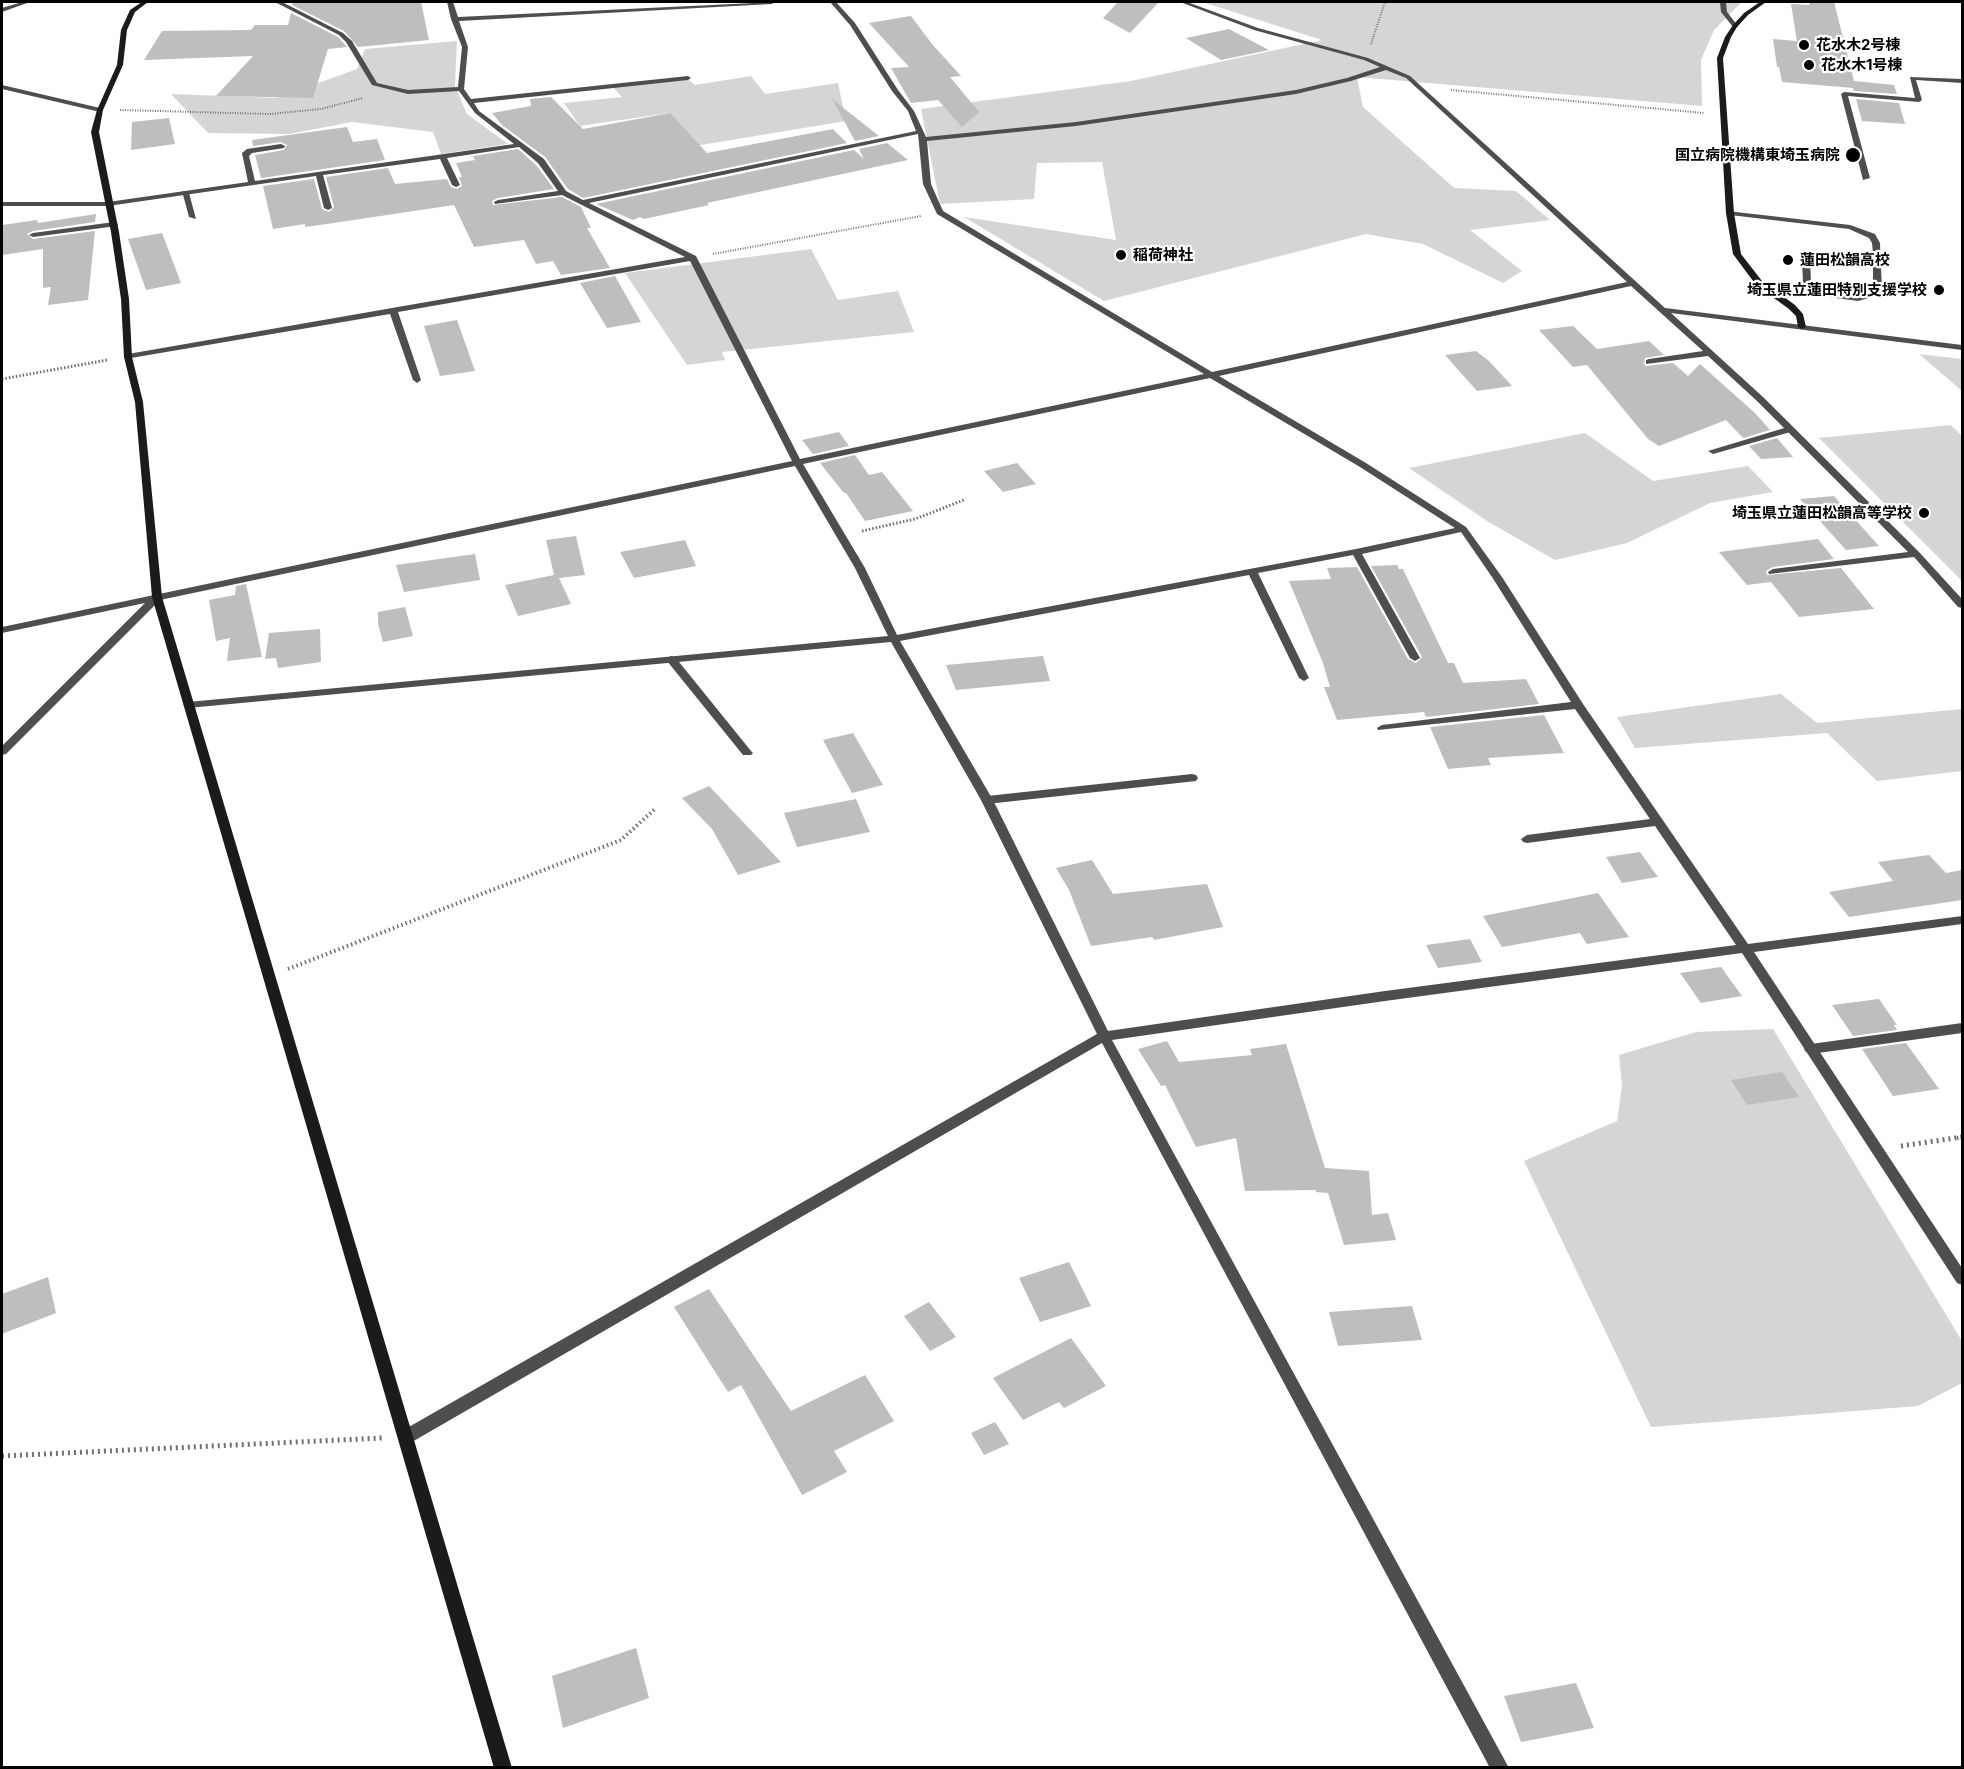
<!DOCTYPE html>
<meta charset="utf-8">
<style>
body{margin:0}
#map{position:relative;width:1964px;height:1769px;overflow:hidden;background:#fff;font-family:Inter,sans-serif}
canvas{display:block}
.frame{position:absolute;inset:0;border:3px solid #000;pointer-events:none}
</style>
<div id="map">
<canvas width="1964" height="1769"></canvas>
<div class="frame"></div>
</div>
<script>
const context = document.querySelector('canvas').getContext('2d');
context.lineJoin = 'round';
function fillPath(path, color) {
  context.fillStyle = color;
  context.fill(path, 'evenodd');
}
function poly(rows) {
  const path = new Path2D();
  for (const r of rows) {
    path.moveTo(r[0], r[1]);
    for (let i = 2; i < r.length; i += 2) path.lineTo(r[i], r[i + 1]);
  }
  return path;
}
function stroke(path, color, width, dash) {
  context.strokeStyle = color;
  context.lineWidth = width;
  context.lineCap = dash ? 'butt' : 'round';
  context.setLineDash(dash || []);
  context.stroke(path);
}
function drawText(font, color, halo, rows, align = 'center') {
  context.font = font + ' Inter,"Noto Sans JP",sans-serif';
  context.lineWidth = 4.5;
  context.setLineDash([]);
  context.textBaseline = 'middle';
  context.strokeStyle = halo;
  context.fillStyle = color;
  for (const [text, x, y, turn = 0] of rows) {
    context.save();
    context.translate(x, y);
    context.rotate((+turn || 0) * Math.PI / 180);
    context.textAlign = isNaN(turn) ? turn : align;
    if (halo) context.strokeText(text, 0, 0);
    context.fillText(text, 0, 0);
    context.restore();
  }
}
const green = poly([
 [1202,2,1742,2,1714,30,1701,60,1702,106,1357,77,1363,107,1454,188,1516,191,1550,220,1470,230,1522,271,1503,283,1423,244,1366,234,1104,301,964,217,1116,240,1102,162,1037,163,1034,199,940,204,921,109,1131,81,1322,40],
 [457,41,455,86,467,114,508,144,441,154,433,132,352,122,289,134,208,133,171,94,277,98,357,69,365,49],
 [751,76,765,94,838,83,846,121,695,146,669,113,580,126,564,103,622,97,613,87,686,78,695,85],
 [811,249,838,300,898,291,914,332,722,352,725,360,687,365,625,273],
 [1919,354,1962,359,1962,391],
 [1951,425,1962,436,1962,581,1819,438],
 [1585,433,1653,481,1748,466,1773,492,1710,503,1627,543,1555,560,1487,521,1409,468],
 [1781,694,1817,723,1962,709,1962,771,1877,781,1827,733,1635,748,1617,717],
 [1773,1029,1962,1341,1962,1383,1918,1406,1651,1427,1524,1161,1617,1121,1622,1086,1619,1055,1696,1032]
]);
const building = poly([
 [293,2,421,2,429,40,358,47,344,31,292,5],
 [1118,2,1159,2,1130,33,1103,18],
 [1810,2,1834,2,1854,81,1894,85,1897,94,1854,91,1853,88,1782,82,1779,67,1777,67,1773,39,1797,41,1791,4,1809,5],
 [291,13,338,37,347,47,328,49,313,98,216,96,253,56,144,60,162,31,251,30,255,25,288,25],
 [911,16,932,44,961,76,950,77,979,112,962,127,938,100,911,103,891,68,909,67,869,23],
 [1229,29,1269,50,1221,60,1186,38],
 [551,97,583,129,670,113,707,153,833,129,847,143,583,198,568,189,545,157,502,125,492,113,531,106,530,99],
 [832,99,879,136,855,141],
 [1856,99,1899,103,1905,124,1862,121],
 [169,118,175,144,131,150,132,122],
 [347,127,353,142,377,139,385,160,261,178,255,155,284,150,287,145,281,142,253,146,252,140],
 [887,143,908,160,707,203,709,205,644,219,640,217,633,220,596,204,854,150,864,159,859,149],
 [518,149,536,165,554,189,498,198,492,201,493,205,562,197,581,207,591,228,587,228,610,268,561,275,553,261,536,264,524,240,474,247,454,205,327,224,305,227,305,224,273,229,263,186,314,179,322,209,329,212,334,207,326,177,388,168,395,184,447,179,451,187,457,189,462,186,459,177,462,177,456,163,475,160,473,156],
 [96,214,95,222,33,231,27,234,33,239,95,231,88,300,48,305,51,287,43,288,43,249,2,255,2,225,37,220,38,223],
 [162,233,181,283,146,290,128,239],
 [615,276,641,322,607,328,580,283],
 [457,320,475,371,440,376,424,326],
 [1573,326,1597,349,1649,341,1664,355,1645,358,1644,364,1646,366,1673,363,1688,376,1700,364,1755,413,1770,430,1743,438,1726,420,1659,446,1648,439,1587,365,1573,367,1539,330],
 [1476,351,1489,361,1512,386,1477,391,1445,355],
 [839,432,849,446,813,454,802,440],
 [1777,438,1793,457,1761,459,1749,446],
 [855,455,869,475,882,472,913,511,865,521,846,493,844,493,820,463],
 [1017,463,1036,484,1003,492,984,471],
 [1834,496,1879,546,1846,550,1800,499],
 [576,536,585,575,559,578,571,604,518,616,505,585,554,575,546,540],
 [1818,539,1834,559,1773,567,1766,571,1767,575,1841,568,1874,609,1799,617,1771,582,1747,585,1719,552],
 [685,540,696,566,634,578,620,552],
 [475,554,480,580,404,592,396,565],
 [1397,565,1399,569,1403,569,1448,663,1454,663,1463,683,1526,679,1539,704,1426,717,1424,712,1337,720,1324,687,1330,687,1323,663,1289,581,1331,579,1327,568,1357,567,1408,659,1416,663,1422,657,1371,566],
 [246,584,262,657,227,661,230,638,216,641,209,600,235,595,236,586],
 [405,607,413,636,383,642,378,624,378,612],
 [320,629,321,662,278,668,276,658,265,659,269,633],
 [1043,656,1050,681,956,690,946,665],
 [1544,715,1564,753,1488,758,1491,765,1448,769,1430,727],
 [853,733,883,785,852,793,823,740],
 [709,786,781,862,738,875,712,829,682,798],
 [856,799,870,832,797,847,784,813],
 [1640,852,1658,877,1622,883,1606,857],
 [1929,855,1946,873,1962,870,1962,900,1849,917,1829,892,1893,881,1878,862],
 [1092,860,1113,894,1207,884,1223,927,1154,940,1152,937,1091,946,1069,890,1056,868],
 [1598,893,1629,937,1587,944,1580,933,1502,947,1483,916],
 [1470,939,1482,962,1438,968,1426,945],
 [1721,967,1742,996,1701,1003,1680,973],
 [1879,999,1897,1025,1894,1025,1897,1030,1853,1036,1832,1005],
 [1167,1041,1179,1062,1252,1055,1250,1049,1286,1044,1325,1168,1369,1171,1372,1215,1388,1213,1396,1240,1344,1245,1328,1193,1316,1192,1316,1190,1245,1191,1236,1138,1196,1147,1165,1085,1161,1086,1138,1049],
 [1906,1043,1939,1089,1893,1096,1862,1049],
 [1782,1072,1799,1097,1747,1105,1731,1080],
 [1069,1262,1091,1306,1040,1322,1019,1278],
 [48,1277,56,1313,2,1334,2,1294],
 [709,1289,791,1411,865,1375,894,1421,834,1451,847,1472,802,1495,741,1385,728,1392,674,1307],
 [929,1302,956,1337,930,1351,904,1316],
 [1412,1306,1422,1340,1338,1346,1329,1312],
 [1071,1338,1106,1386,1064,1408,1059,1402,1023,1420,993,1378],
 [995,1422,1009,1444,984,1455,971,1433],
 [636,1648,649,1698,563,1728,552,1676],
 [1576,1683,1594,1728,1521,1742,1504,1696]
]);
const pathFar3 = poly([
 [1371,44,1385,2],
 [1451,90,1704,113],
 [120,110,270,114,321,109,363,98],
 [713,254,921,216]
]);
const pathFar2 = poly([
 [2,379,107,360],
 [862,531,915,519,964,500]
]);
const pathFar1 = poly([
 [288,969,621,840,656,808],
 [1957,1138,1962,1137]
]);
const path = poly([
 [1901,1146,1962,1137],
 [2,1456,382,1438]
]);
const lane = poly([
 [1720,2,1726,2,1727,12,1738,26,1737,27,1733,27,1721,12,1720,2],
 [1910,77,1962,79,1962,83,1916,80,1922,100,1919,102,1848,96,1870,178,1863,180,1841,94,1844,92,1915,98,1910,77],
 [182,191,189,193,196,219,189,217,182,191],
 [1727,211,1850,225,1875,234,1880,243,1882,290,1880,295,1858,301,1829,297,1808,289,1803,282,1802,261,1805,255,1828,252,1864,257,1873,254,1872,243,1869,238,1849,229,1730,215,1726,213,1727,211],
 [1828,256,1864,261,1873,259,1873,293,1858,297,1831,293,1814,285,1811,282,1810,261,1811,259,1828,256],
 [1791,426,1795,429,1794,431,1713,454,1708,451,1791,426],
 [671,656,675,657,751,751,753,753,751,755,743,755,667,661,666,659,671,656],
 [1192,774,1196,775,1198,778,1196,781,987,804,981,800,987,796,1192,774],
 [1962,1023,1962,1033,1811,1054,1806,1052,1804,1049,1806,1046,1811,1044,1962,1023]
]);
const street = poly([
 [22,2,30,2,2,12,2,8,22,2],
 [275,2,282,2,343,33,352,41,377,83,408,90,458,87,462,47,451,19,447,2,453,2,458,17,775,2,772,4,459,21,468,47,464,89,471,99,688,76,691,78,688,80,474,103,479,111,544,159,566,191,583,200,916,131,908,111,892,91,850,25,830,2,836,2,855,23,898,90,914,111,926,137,1076,122,1296,90,1347,78,1380,67,1364,60,1254,30,1180,2,1187,2,1258,28,1368,58,1410,76,1665,308,1962,345,1962,350,1671,313,1763,397,1919,552,1962,599,1962,608,1958,607,1914,557,1769,574,1768,572,1773,569,1908,552,1757,401,1708,356,1646,364,1646,360,1649,359,1703,351,1631,286,1219,376,1366,463,1466,527,1502,577,1583,704,1748,944,1962,916,1962,924,1754,952,1962,1268,1962,1285,1957,1283,1742,953,1385,1001,1112,1040,1509,1768,1490,1768,1102,1043,412,1442,406,1444,400,1442,398,1437,400,1432,1097,1034,981,800,891,642,188,708,183,705,188,702,888,636,855,568,795,466,160,600,6,754,2,755,2,746,145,603,2,633,2,627,792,461,690,261,398,312,421,380,417,383,413,380,390,314,125,359,124,357,128,354,685,257,562,195,495,204,494,202,498,200,558,191,538,163,519,147,447,158,460,185,456,187,452,185,440,159,323,175,332,208,328,210,324,208,316,176,108,206,2,206,2,202,108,202,248,182,242,153,247,149,281,144,285,146,284,148,252,153,249,156,255,181,514,144,475,113,459,91,408,94,372,85,346,42,339,35,275,2],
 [1386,70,1406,78,1627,282,1212,372,943,211,931,184,927,141,1076,126,1296,94,1351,81,1386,70],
 [918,134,923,184,937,214,1204,374,800,459,696,256,589,203,918,134],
 [1210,378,1360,467,1455,528,1356,549,897,635,865,568,803,464,1210,378],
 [1461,532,1492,577,1571,702,1382,725,1377,728,1378,730,1575,709,1650,819,1527,835,1521,839,1523,842,1527,843,1655,826,1736,945,1385,991,1108,1031,993,800,900,641,1249,575,1299,678,1304,681,1309,678,1258,573,1353,555,1410,658,1415,661,1420,658,1362,554,1461,532],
 [2,85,100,108,103,110,100,112,2,89,2,85],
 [114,222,118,224,117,226,33,237,29,235,33,233,114,222]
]);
const secondary = poly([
 [142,2,148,2,135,12,127,30,123,65,103,110,99,132,119,232,129,299,132,357,143,402,162,597,512,1768,494,1768,152,597,135,402,124,357,121,299,111,232,91,132,97,110,117,65,121,30,130,10,142,2],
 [1760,2,1766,2,1748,15,1737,27,1731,37,1723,58,1734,213,1741,254,1762,281,1795,305,1803,314,1806,327,1802,329,1798,327,1796,316,1789,309,1756,285,1733,254,1726,213,1717,58,1725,37,1733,25,1744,13,1760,2]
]);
const markers = [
 [1804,45,6,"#000"],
 [1809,65,6,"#000"],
 [1853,155,8,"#000"],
 [1121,255,6,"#000"],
 [1788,260,6,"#000"],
 [1939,290,6,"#000"],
 [1924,513,6,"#000"]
];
const farPoinames = [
 ["花水木2号棟",1816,45],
 ["花水木1号棟",1821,65],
 ["国立病院機構東埼玉病院",1840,155,"right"],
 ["稲荷神社",1133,255],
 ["蓮田松韻高校",1800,260],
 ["埼玉県立蓮田特別支援学校",1927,290,"right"],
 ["埼玉県立蓮田松韻高等学校",1912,513,"right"]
];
fillPath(green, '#d5d5d5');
fillPath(building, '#bebebe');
stroke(pathFar3, '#707070', 2, [1, 1.5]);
stroke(pathFar2, '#707070', 3, [1.5, 2]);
stroke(pathFar1, '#707070', 4, [1.5, 3]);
stroke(path, '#707070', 5, [2, 4]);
fillPath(lane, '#4e4e4e');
fillPath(street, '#4e4e4e');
fillPath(secondary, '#1b1b1b');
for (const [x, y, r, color] of markers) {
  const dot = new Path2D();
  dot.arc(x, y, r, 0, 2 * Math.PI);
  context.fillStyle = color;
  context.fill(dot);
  stroke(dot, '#fff', 2);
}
drawText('bold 15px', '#000', '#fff', farPoinames, 'left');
</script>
